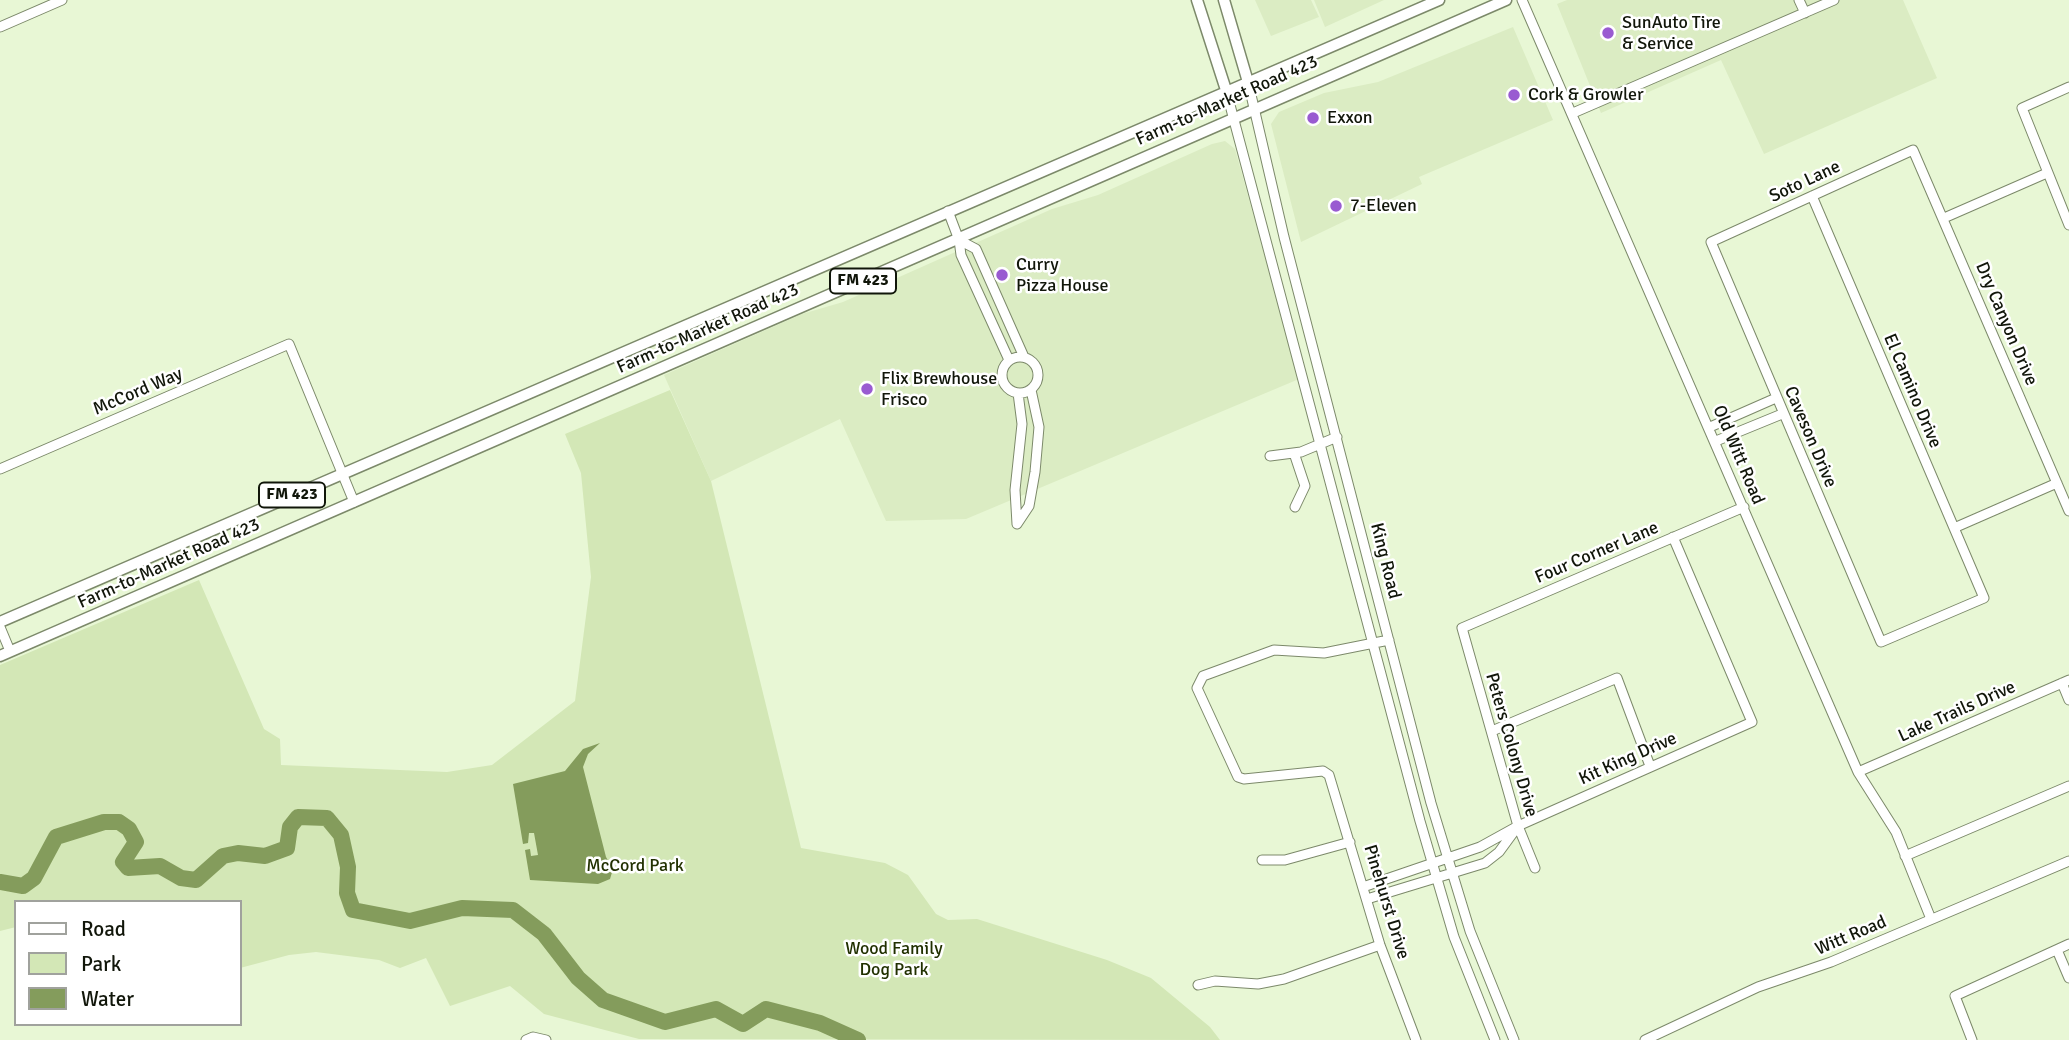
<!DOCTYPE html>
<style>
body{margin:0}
#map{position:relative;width:2069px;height:1040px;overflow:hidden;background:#e8f7d5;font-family:Signika,sans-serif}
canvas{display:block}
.legend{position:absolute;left:14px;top:900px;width:228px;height:126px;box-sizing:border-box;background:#fff;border:2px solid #a0a29d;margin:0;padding:9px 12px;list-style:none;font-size:21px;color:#11160a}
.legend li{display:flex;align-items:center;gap:14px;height:35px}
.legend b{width:35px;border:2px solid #a0a29d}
</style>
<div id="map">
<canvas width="2069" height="1040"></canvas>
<ul class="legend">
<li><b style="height:9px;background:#fff"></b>Road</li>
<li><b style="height:19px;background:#d3e7b6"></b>Park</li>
<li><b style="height:19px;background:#849c5c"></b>Water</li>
</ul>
</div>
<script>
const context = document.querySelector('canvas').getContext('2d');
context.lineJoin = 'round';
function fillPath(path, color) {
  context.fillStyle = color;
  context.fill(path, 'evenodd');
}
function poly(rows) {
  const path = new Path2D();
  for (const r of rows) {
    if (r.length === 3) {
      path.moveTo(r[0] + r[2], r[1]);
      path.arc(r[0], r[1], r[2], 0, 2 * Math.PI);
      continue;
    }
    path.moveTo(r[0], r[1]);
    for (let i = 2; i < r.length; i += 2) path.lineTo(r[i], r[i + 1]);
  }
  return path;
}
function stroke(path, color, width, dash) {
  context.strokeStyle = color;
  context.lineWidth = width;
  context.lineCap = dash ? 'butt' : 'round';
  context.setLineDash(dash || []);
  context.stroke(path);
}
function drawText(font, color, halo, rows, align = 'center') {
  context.font = font + ' Signika,sans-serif';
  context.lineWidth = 5;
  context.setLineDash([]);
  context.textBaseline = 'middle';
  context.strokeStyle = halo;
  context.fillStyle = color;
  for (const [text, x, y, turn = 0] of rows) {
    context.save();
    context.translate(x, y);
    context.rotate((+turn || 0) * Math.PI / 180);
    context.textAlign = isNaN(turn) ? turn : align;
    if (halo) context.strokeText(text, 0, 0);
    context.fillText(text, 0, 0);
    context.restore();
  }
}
const built = poly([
 [1255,0,1311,0,1319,17,1271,36],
 [1314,0,1384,0,1325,27],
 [1567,0,1903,0,1937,78,1764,154,1721,60,1601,113,1557,4],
 [1513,27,1553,120,1419,177,1422,184,1301,242,1271,124,1279,112,1324,93,1378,82],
 [1225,141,1235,149,1299,379,966,519,886,521,840,419,711,481,664,375,802,314,843,302,1052,209,1098,195,1212,144]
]);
const green = poly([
 [670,390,711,481,801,848,885,863,908,875,936,914,948,920,977,919,1107,960,1151,978,1210,1027,1220,1040,639,1039,544,1014,510,986,450,1006,426,958,400,968,379,960,316,952,289,955,240,968,240,902,16,902,16,927,0,931,0,665,199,580,264,729,280,739,281,765,447,772,492,765,575,701,591,577,581,473,565,434]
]);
const water = poly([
 [600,743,588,754,583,767,606,857,613,869,610,879,598,884,530,880,525,850,530,849,531,856,538,855,534,833,529,833,528,843,523,844,513,784,565,771,583,749]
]);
const river = poly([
 [0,882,23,886,34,878,56,837,104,822,119,822,129,829,136,842,123,862,128,868,160,866,181,878,196,880,223,856,238,853,265,856,287,848,290,827,298,817,327,818,341,835,348,867,347,893,353,910,410,921,462,908,513,910,544,934,578,978,603,1000,665,1022,716,1009,743,1024,766,1009,820,1023,858,1040]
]);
const minor = poly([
 [1522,0,1858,772,1896,832,1931,919],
 [1799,0,1805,13],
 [0,27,62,0],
 [1248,82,1284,237,1431,803,1470,931,1514,1040],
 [2069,87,2022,108,2069,225],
 [1226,90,1420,821,1454,937,1495,1040],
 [1573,113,1834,0],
 [1812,196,1984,598,1881,642,1711,242,1913,150,2069,511],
 [948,211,959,240,961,255,1009,360],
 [1944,218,2047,173],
 [959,240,976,249,1024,357],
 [1020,375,18],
 [1710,427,1776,398],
 [1716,441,1782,414],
 [1294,453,1305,486,1295,507],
 [1270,456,1301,452,1337,437],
 [0,469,289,344,354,502],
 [1017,524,1029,506,1035,472,1039,427,1031,390],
 [1017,524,1015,490,1022,424,1018,393],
 [1954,528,2057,483],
 [0,627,10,651],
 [1389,640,1324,653,1274,650,1203,676,1197,688,1238,777,1244,779,1323,771,1329,775,1380,945,1416,1040],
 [2062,683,2069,700],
 [1492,731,1617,678,1650,766],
 [1858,772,2069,680],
 [1518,826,1752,722,1673,537],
 [1905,856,2069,786],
 [1262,860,1285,860,1350,842],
 [1535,868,1518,826,1462,628,1744,507],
 [1363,887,1480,847,1518,826,1499,852,1485,863,1367,899],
 [2057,950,2069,978],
 [1198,985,1215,981,1258,984,1284,979,1380,945],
 [526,1040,533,1037,546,1040],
 [1645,1040,1758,987,1831,962,2069,861],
 [1972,1040,1955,996,2069,944]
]);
const major = poly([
 [1197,0,1226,90],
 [1224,0,1248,82],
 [0,622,1439,0],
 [0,656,1506,0]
]);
const markers = [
 [1608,33,7,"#995bd1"],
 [1514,95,7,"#995bd1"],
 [1313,118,7,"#995bd1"],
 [1336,206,7,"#995bd1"],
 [1002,275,7,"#995bd1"],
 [867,389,7,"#995bd1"]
];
const shields = [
 [863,281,66],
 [292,495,66]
];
const shieldNames = [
 ["FM 423",863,281],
 ["FM 423",292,495]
];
const poiNames = [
 ["SunAuto Tire",1622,23],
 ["& Service",1622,44],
 ["Cork & Growler",1528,95],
 ["Exxon",1327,118],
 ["7-Eleven",1350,206],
 ["Curry",1016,265],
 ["Pizza House",1016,286],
 ["Flix Brewhouse",881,379],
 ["Frisco",881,400]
];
const streetNames = [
 ["Farm-to-Market Road 423",1227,101,-24],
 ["Soto Lane",1805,182,-25],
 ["Dry Canyon Drive",2006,324,67],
 ["Farm-to-Market Road 423",708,329,-24],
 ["El Camino Drive",1912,391,67],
 ["McCord Way",138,392,-23],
 ["Caveson Drive",1810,437,67],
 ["Old Witt Road",1738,455,67],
 ["Four Corner Lane",1597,553,-23],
 ["King Road",1385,561,76],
 ["Farm-to-Market Road 423",169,564,-24],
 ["Lake Trails Drive",1957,712,-24],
 ["Peters Colony Drive",1511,745,74],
 ["Kit King Drive",1628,759,-24],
 ["Pinehurst Drive",1386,902,73],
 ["Witt Road",1851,936,-23]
];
const parkNames = [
 ["McCord Park",635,866],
 ["Wood Family",894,949],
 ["Dog Park",894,970]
];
fillPath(built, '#dbecc3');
fillPath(green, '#d3e7b6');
fillPath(water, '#849c5c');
stroke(river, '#849c5c', 16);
stroke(minor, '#7c896a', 11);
stroke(major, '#7c896a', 13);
stroke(minor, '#fff', 9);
stroke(major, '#fff', 10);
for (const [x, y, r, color] of markers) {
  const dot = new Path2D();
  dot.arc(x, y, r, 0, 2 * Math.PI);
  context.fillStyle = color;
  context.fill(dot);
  stroke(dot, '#fff', 2.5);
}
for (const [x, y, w] of shields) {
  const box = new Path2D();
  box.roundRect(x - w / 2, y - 12.5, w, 25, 5);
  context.fillStyle = '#fff';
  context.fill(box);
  stroke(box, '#11160a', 2);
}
drawText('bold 16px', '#11160a', null, shieldNames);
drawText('18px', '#11160a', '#fff', poiNames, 'left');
drawText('18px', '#11160a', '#fff', streetNames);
drawText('18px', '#213000', '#fff', parkNames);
</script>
